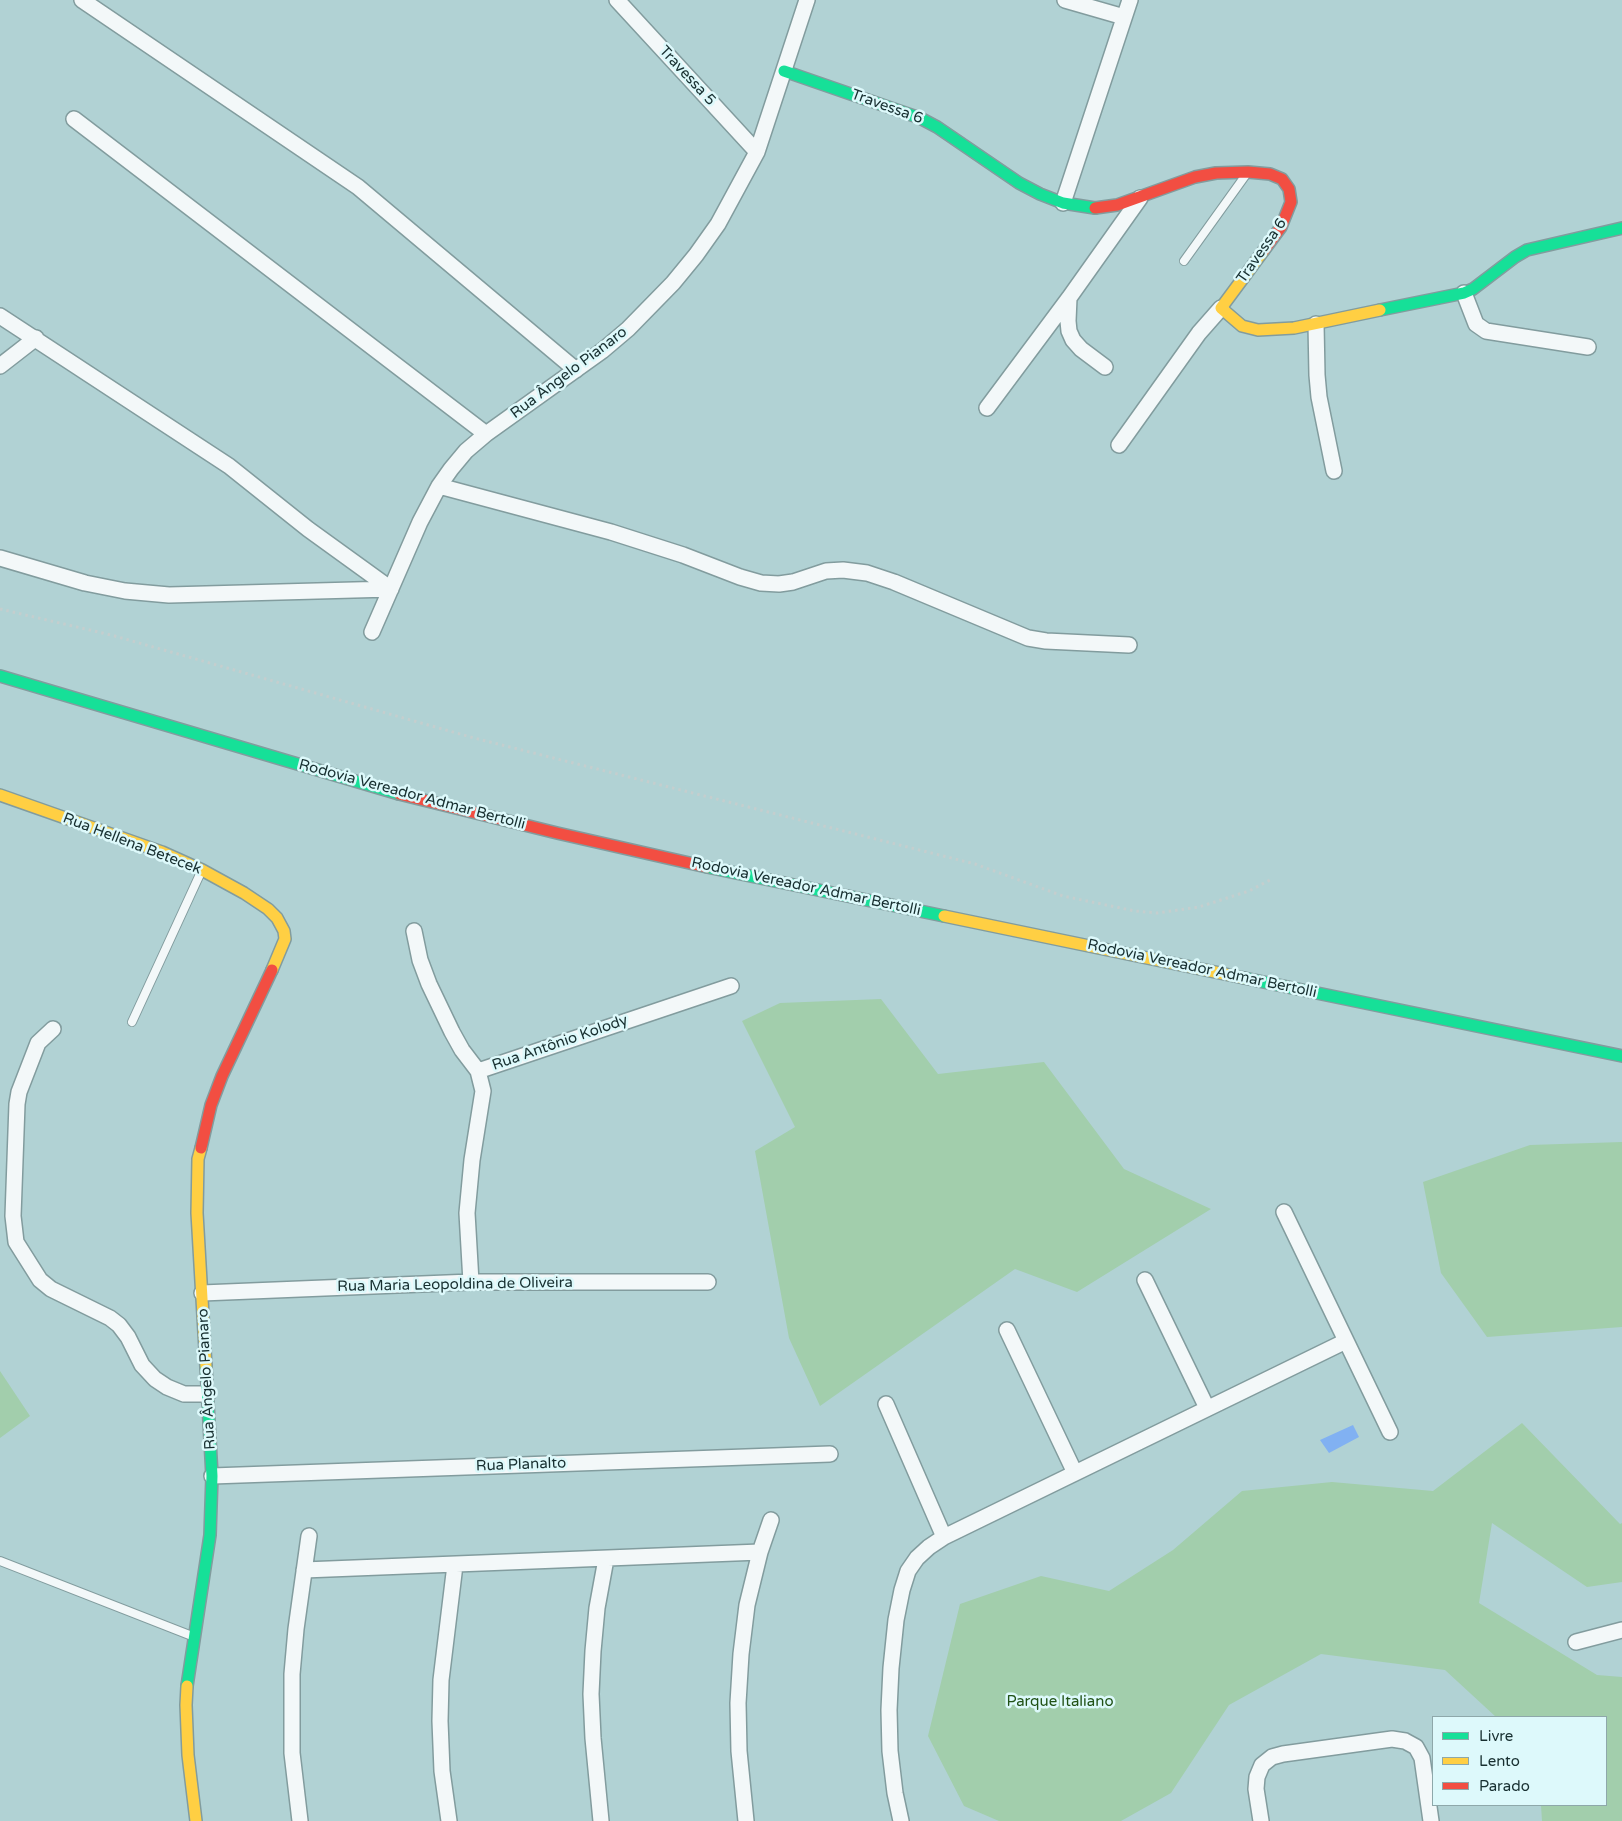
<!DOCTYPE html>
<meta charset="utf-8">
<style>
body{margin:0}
#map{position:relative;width:1622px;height:1821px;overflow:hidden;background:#b1d2d4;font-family:"Varela Round",sans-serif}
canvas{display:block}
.legend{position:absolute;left:1432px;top:1716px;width:175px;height:90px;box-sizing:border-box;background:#ddf9fb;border:1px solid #8ea8aa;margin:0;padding:6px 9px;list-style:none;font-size:15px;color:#172f30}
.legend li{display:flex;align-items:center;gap:10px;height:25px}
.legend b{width:25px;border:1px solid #8ea8aa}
</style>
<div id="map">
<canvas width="1622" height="1821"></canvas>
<ul class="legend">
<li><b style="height:6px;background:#16e098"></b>Livre</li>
<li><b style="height:6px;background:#ffcf43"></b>Lento</li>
<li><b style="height:6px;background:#f24e42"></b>Parado</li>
</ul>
</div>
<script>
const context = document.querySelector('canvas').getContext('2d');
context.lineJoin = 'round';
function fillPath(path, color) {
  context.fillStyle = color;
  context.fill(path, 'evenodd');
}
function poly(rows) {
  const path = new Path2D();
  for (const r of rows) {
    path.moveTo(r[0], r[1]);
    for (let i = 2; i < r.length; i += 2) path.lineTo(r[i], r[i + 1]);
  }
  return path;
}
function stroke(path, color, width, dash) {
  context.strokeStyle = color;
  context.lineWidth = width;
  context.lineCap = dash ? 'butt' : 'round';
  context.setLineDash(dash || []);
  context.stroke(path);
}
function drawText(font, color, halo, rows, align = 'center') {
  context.font = font + ' "Varela Round",sans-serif';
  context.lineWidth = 5;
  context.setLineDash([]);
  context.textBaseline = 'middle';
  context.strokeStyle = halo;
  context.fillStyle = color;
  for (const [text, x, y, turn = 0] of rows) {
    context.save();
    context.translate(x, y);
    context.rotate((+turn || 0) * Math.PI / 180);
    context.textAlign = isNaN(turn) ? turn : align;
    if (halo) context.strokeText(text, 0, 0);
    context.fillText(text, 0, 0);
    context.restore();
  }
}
const green = poly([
 [881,999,938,1074,1044,1062,1124,1169,1211,1209,1077,1292,1015,1269,820,1406,789,1338,755,1151,795,1127,742,1021,780,1003],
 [1622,1142,1622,1327,1487,1337,1441,1273,1423,1182,1530,1145],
 [0,1371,30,1416,0,1438],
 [1522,1423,1620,1524,1622,1523,1622,1582,1587,1587,1492,1523,1479,1603,1597,1675,1622,1677,1622,1821,1542,1821,1541,1805,1606,1805,1606,1717,1496,1717,1445,1670,1321,1654,1229,1705,1171,1793,1121,1821,999,1821,964,1806,928,1736,960,1604,1041,1576,1109,1591,1173,1550,1242,1491,1332,1482,1433,1491]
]);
const water = poly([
 [1353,1425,1359,1437,1329,1453,1320,1440]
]);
const path = poly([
 [0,609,111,635,474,738,975,864,1063,896,1135,911,1157,913,1199,907,1249,891,1270,880]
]);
const lane = poly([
 [1184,261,1245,176],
 [132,1022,201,872],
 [0,1561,192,1636]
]);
const street = poly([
 [82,0,358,187,576,370],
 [617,0,757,152],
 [1065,0,1124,17],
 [74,119,486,434],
 [1063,203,1130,0],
 [1464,293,1476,324,1486,331,1588,347],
 [1069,298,1068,321,1069,331,1073,340,1081,349,1105,367],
 [0,316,229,466,308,529,391,589],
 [1316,324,1317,375,1319,397,1334,471],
 [0,366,36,338],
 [987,408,1069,298,1140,198],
 [1119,445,1199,333,1221,308],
 [439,486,611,532,683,555,740,577,761,583,779,584,793,582,826,571,843,570,867,573,894,582,1028,638,1046,641,1129,645],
 [0,558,85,583,125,591,169,595,391,589],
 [372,632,420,522,439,486,451,469,466,451,486,434,602,351,628,329,673,283,696,255,718,224,757,152,807,0],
 [414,931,420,960,429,984,452,1032,462,1050,478,1071],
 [53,1029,38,1043,19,1092,17,1104,13,1216,16,1242,40,1280,51,1289,110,1318,119,1325,128,1337,142,1365,155,1379,167,1387,184,1394,208,1394],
 [1284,1212,1390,1432],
 [1145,1280,1207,1408],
 [471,1282,467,1213,472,1160,483,1091,478,1071,731,986],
 [202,1293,471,1282,708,1282],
 [1007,1330,1075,1473],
 [886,1404,944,1537],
 [212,1476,830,1454],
 [304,1570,760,1552],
 [1576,1642,1622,1630],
 [300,1821,292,1753,292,1674,296,1629,309,1536],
 [449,1821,442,1771,440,1721,441,1680,455,1565],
 [601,1821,593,1738,591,1694,593,1651,597,1608,606,1559],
 [746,1821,739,1751,738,1703,741,1654,747,1605,760,1552,771,1520],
 [901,1821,895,1793,890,1751,889,1710,891,1668,896,1620,902,1590,908,1571,917,1558,929,1547,944,1537,1346,1341],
 [1261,1821,1256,1789,1257,1777,1262,1765,1272,1757,1283,1754,1392,1739,1405,1741,1416,1747,1422,1758,1431,1821]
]);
const fast = poly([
 [784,71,920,118,937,127,1019,183,1040,194,1063,203,1095,208],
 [1380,310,1464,293,1473,289,1515,257,1527,250,1622,228],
 [0,676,399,794],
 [707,867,944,916],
 [1244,978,1622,1056],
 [187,1686,210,1535,212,1476,206,1367]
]);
const slow = poly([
 [1264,250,1221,308,1242,326,1258,330,1294,328,1380,310],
 [0,795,162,852,202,870,244,893,268,909,277,918,284,931,285,939,272,970],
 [944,916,1244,978],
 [201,1148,198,1159,197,1213,206,1367],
 [187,1686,186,1705,188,1755,196,1821]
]);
const jam = poly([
 [1095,208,1117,205,1195,177,1216,173,1248,172,1270,174,1282,179,1289,189,1291,202,1281,227,1264,250],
 [399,794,557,833,707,867],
 [201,1148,211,1105,222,1076,272,970]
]);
const streetNames = [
 ["Travessa 5",687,76,47],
 ["Travessa 6",887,107,20],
 ["Travessa 6",1262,251,-55],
 ["Rua Ângelo Pianaro",569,373,-37],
 ["Rodovia Vereador Admar Bertolli",412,795,15],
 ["Rua Hellena Betecek",132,844,21],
 ["Rodovia Vereador Admar Bertolli",806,887,12],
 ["Rodovia Vereador Admar Bertolli",1202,969,12],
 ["Rua Antônio Kolody",560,1043,-19],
 ["Rua Maria Leopoldina de Oliveira",455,1285,-1],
 ["Rua Ângelo Pianaro",207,1379,-93],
 ["Rua Planalto",521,1465,-2]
];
const parkNames = [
 ["Parque Italiano",1060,1702]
];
fillPath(green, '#a2ceac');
fillPath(water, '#81b1f2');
stroke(lane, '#829c9e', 10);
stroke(street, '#829c9e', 18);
stroke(fast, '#829c9e', 14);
stroke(slow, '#829c9e', 14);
stroke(jam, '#829c9e', 14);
stroke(path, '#c4cece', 3, [2.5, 4]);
stroke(lane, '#f3f8f9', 8);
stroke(street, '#f3f8f9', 15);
stroke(fast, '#16e098', 11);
stroke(slow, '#ffcf43', 11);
stroke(jam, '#f24e42', 11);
drawText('15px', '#172f30', '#ddf9fb', streetNames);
drawText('15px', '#215216', '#ddf9fb', parkNames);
</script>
